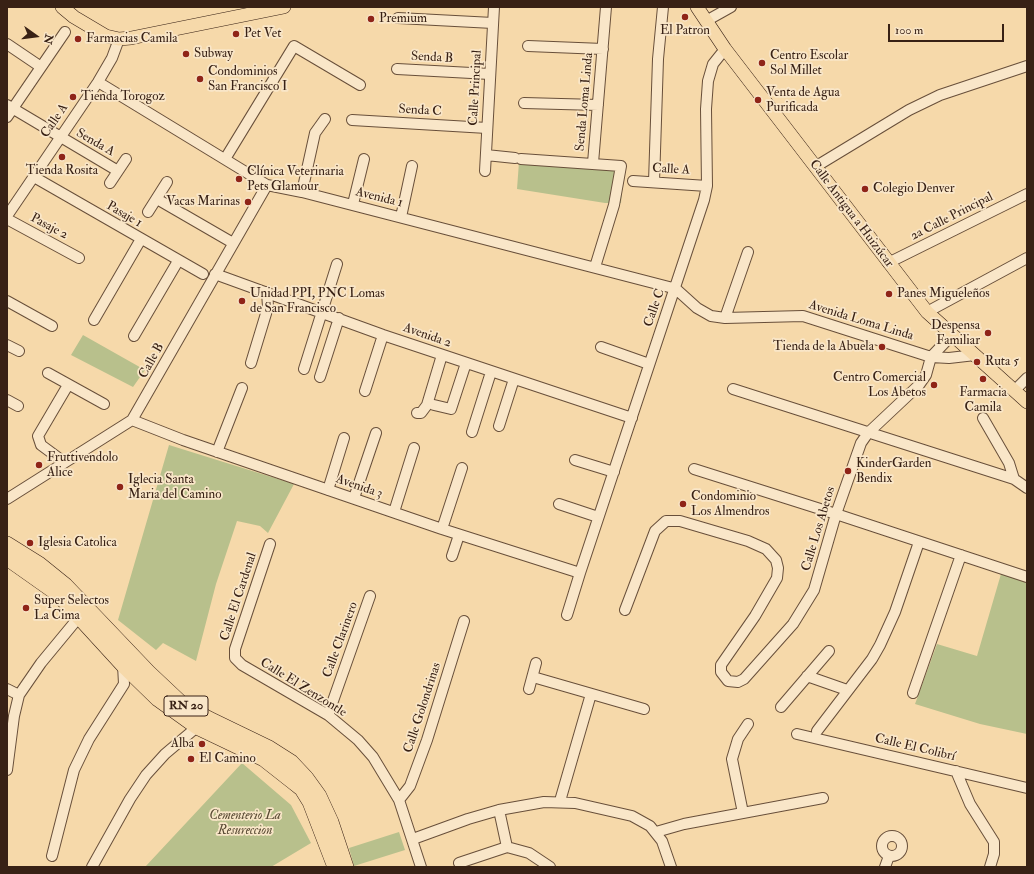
<!DOCTYPE html>
<meta charset="utf-8">
<style>
body{margin:0}
#map{position:relative;width:1034px;height:874px;overflow:hidden;background:#f6d9aa;font-family:"IM FELL Double Pica",serif}
canvas{display:block}
.frame{position:absolute;inset:0;border:8px solid #382115;pointer-events:none}
.north{position:absolute;left:16px;top:16px;width:40px;height:40px;-webkit-text-stroke:3px #f9e6c8;paint-order:stroke;rotate:104deg;font-size:11px;font-weight:700;line-height:16px;text-align:center;color:#382115}
.north::after{content:'';display:block;margin:auto;width:14px;height:18px;background:#382115;clip-path:polygon(50% 0,100% 100%,50% 72%,0 100%)}
.scale{position:absolute;left:888px;top:24px;width:116px;height:18px;box-sizing:border-box;border:2px solid #382115;border-top:0;padding-left:5px;font-size:12px;line-height:14px;white-space:nowrap;color:#382115;-webkit-text-stroke:3px #f9e6c8;paint-order:stroke}
</style>
<div id="map">
<canvas width="1034" height="874"></canvas>
<div class="frame"></div>
<div class="north">N</div>
<div class="scale">100 m</div>
</div>
<script>
const context = document.querySelector('canvas').getContext('2d');
context.lineJoin = 'round';
function fillPath(path, color) {
  context.fillStyle = color;
  context.fill(path, 'evenodd');
}
function poly(rows) {
  const path = new Path2D();
  for (const r of rows) {
    if (r.length === 3) {
      path.moveTo(r[0] + r[2], r[1]);
      path.arc(r[0], r[1], r[2], 0, 2 * Math.PI);
      continue;
    }
    path.moveTo(r[0], r[1]);
    for (let i = 2; i < r.length; i += 2) path.lineTo(r[i], r[i + 1]);
  }
  return path;
}
function stroke(path, color, width, dash) {
  context.strokeStyle = color;
  context.lineWidth = width;
  context.lineCap = dash ? 'butt' : 'round';
  context.setLineDash(dash || []);
  context.stroke(path);
}
function drawText(font, color, halo, rows, align = 'center') {
  context.font = font + ' "IM FELL Double Pica",serif';
  context.lineWidth = 3.5;
  context.setLineDash([]);
  context.textBaseline = 'middle';
  context.strokeStyle = halo;
  context.fillStyle = color;
  for (const [text, x, y, turn = 0] of rows) {
    context.save();
    context.translate(x, y);
    context.rotate((+turn || 0) * Math.PI / 180);
    context.textAlign = isNaN(turn) ? turn : align;
    if (halo) context.strokeText(text, 0, 0);
    context.fillText(text, 0, 0);
    context.restore();
  }
}
const green = poly([
 [519,162,624,166,621,203,605,203,517,189],
 [83,335,145,370,133,387,71,355],
 [169,445,294,484,268,533,260,526,237,521,216,584,196,661,163,643,156,650,118,620],
 [1001,574,1027,582,1027,734,980,724,915,704,937,644,977,656],
 [242,763,291,805,311,843,271,867,145,867],
 [399,832,405,850,354,866,349,848]
]);
const minor = poly([
 [398,18,493,23],
 [706,21,731,7],
 [7,44,41,67],
 [528,46,603,49],
 [397,69,490,74],
 [98,82,267,185,302,192,669,287,676,289,697,308,711,316,725,318,803,316,931,357,949,358,975,355],
 [524,103,598,105],
 [7,105,118,171],
 [7,117,65,32],
 [352,120,487,128],
 [486,155,515,158],
 [225,159,294,46,360,85],
 [521,159,621,166,614,205,595,267],
 [593,163,606,7],
 [815,167,909,110,940,95,1027,66],
 [485,171,494,7],
 [34,177,203,274],
 [633,181,707,186],
 [654,182,658,59,663,7],
 [110,183,126,159],
 [302,192,315,133,325,119],
 [157,199,233,243],
 [353,204,364,159],
 [148,212,167,182],
 [7,216,98,82,112,58,119,39],
 [401,217,412,166],
 [7,219,79,258],
 [888,263,1027,194],
 [215,274,383,335,632,418],
 [7,301,52,326],
 [927,312,1027,258],
 [725,318,748,252],
 [94,320,141,239],
 [134,336,178,261],
 [7,345,19,351],
 [601,347,649,364],
 [251,363,268,307,267,292],
 [304,369,337,264],
 [48,373,104,404],
 [320,377,339,318],
 [733,389,1014,479,1027,488],
 [1015,390,1027,378],
 [365,391,383,335],
 [7,400,18,406],
 [434,405,451,409,466,363],
 [417,413,421,413,427,405,442,355],
 [983,418,1009,463,1014,479],
 [132,420,183,440,442,529,580,573],
 [499,426,514,379],
 [472,432,491,372],
 [217,452,242,388],
 [575,460,614,472],
 [64,462,41,445,38,436,68,385],
 [694,469,836,514,1027,577],
 [328,490,344,438],
 [354,498,376,433],
 [7,499,132,420,267,185],
 [559,504,598,517],
 [394,512,414,448],
 [442,529,462,468],
 [270,544,235,649,235,658,242,665,328,715,358,740,373,757,399,800,421,867],
 [452,556,459,535],
 [625,610,655,531,666,521,680,521,748,541,766,549,776,560,778,568,777,578,755,616,721,665,721,672,728,681,738,682,744,679,793,624,814,590,836,514,861,443,868,433,919,385,926,375,931,357,951,336],
 [567,615,580,573,704,200,707,186,706,109,708,81,713,64,725,49],
 [807,676,847,690],
 [533,677,644,709],
 [7,689,19,695],
 [529,689,536,663],
 [913,693,961,555],
 [781,707,829,651],
 [328,715,370,596],
 [817,731,872,659,880,645,895,612,919,542],
 [797,734,1027,788],
 [7,770,14,716,19,695,41,663,79,617],
 [956,771,970,804,994,842,994,854,990,867],
 [399,800,410,786,427,740,464,621],
 [560,801,591,694],
 [499,810,507,847],
 [743,813,732,759,738,739,748,724],
 [656,832,684,824,823,798],
 [892,846,10],
 [413,839,468,819,499,810,544,802,575,803,632,816,650,826,662,841,671,867],
 [52,856,74,770,89,739,124,684,123,665],
 [459,863,507,847,529,853,550,867],
 [92,867,130,799,146,775,165,754,197,727],
 [885,867,889,856]
]);
const major = poly([
 [62,7,74,17,106,36,119,39,131,38,284,7],
 [697,7,725,49,927,312,1027,402]
]);
const highway = poly([
 [7,544,39,564,65,585,148,672,182,704,209,719,269,748,291,762,306,778,319,796,331,822,346,867],
 [7,558,58,594,123,665,158,699,197,727,264,759,292,781,302,789,310,802,335,867]
]);
const markers = [
 [685,17,4,"#8f2418"],
 [371,19,4,"#8f2418"],
 [236,34,4,"#8f2418"],
 [78,39,4,"#8f2418"],
 [186,54,4,"#8f2418"],
 [762,63,4,"#8f2418"],
 [200,79,4,"#8f2418"],
 [73,97,4,"#8f2418"],
 [758,100,4,"#8f2418"],
 [62,157,4,"#8f2418"],
 [239,179,4,"#8f2418"],
 [865,189,4,"#8f2418"],
 [248,202,4,"#8f2418"],
 [889,294,4,"#8f2418"],
 [242,301,4,"#8f2418"],
 [988,333,4,"#8f2418"],
 [882,347,4,"#8f2418"],
 [977,362,4,"#8f2418"],
 [983,379,4,"#8f2418"],
 [934,385,4,"#8f2418"],
 [39,465,4,"#8f2418"],
 [848,471,4,"#8f2418"],
 [120,487,4,"#8f2418"],
 [683,504,4,"#8f2418"],
 [30,543,4,"#8f2418"],
 [26,608,4,"#8f2418"],
 [202,744,4,"#8f2418"],
 [191,759,4,"#8f2418"]
];
const shields = [
 [186,706,44]
];
const shieldNames = [
 ["RN 20",186,706]
];
const poiNames = [
 ["Premium",379,19],
 ["El Patron",685,31,"center"],
 ["Pet Vet",244,34],
 ["Farmacias Camila",86,39],
 ["Subway",194,54],
 ["Centro Escolar",770,56],
 ["Sol Millet",770,71],
 ["Condominios",208,72],
 ["San Francisco I",208,87],
 ["Venta de Agua",766,93],
 ["Purificada",766,108],
 ["Tienda Torogoz",81,97],
 ["Tienda Rosita",62,171,"center"],
 ["Clínica Veterinaria",247,172],
 ["Pets Glamour",247,187],
 ["Colegio Denver",873,189],
 ["Vacas Marinas",240,202,"right"],
 ["Unidad PPI, PNC Lomas",250,294],
 ["de San Francisco",250,309],
 ["Panes Migueleños",897,294],
 ["Despensa",980,326,"right"],
 ["Familiar",980,341,"right"],
 ["Tienda de la Abuela",874,347,"right"],
 ["Ruta 5",985,362],
 ["Centro Comercial",926,378,"right"],
 ["Los Abetos",926,393,"right"],
 ["Farmacia",983,393,"center"],
 ["Camila",983,408,"center"],
 ["Fruttivendolo",47,458],
 ["Alice",47,473],
 ["KinderGarden",856,464],
 ["Bendix",856,479],
 ["Iglecia Santa",128,480],
 ["Maria del Camino",128,495],
 ["Condominio",691,497],
 ["Los Almendros",691,512],
 ["Iglesia Catolica",38,543],
 ["Super Selectos",34,601],
 ["La Cima",34,616],
 ["Alba",194,744,"right"],
 ["El Camino",199,759]
];
const streetNames = [
 ["Senda B",432,58,3],
 ["Calle Principal",476,88,-87],
 ["Senda Loma Linda",585,102,-85],
 ["Senda C",420,111,3],
 ["Calle A",55,121,-56],
 ["Senda A",95,143,30],
 ["Calle A",671,170,3],
 ["Avenida 1",379,198,14],
 ["Calle Antigua a Huizúcar",851,214,53],
 ["Pasaje 1",124,215,30],
 ["2a Calle Principal",952,217,-27],
 ["Pasaje 2",49,227,28],
 ["Calle C",655,308,-71],
 ["Avenida Loma Linda",861,321,17],
 ["Avenida 2",427,336,19],
 ["Calle B",152,361,-61],
 ["Avenida 3",359,487,19],
 ["Calle Los Abetos",819,529,-73],
 ["Calle El Cardenal",239,597,-72],
 ["Calle Clarinero",341,640,-70],
 ["Calle El Zenzontle",303,688,32],
 ["Calle Golondrinas",423,708,-72],
 ["Calle El Colibrí",915,748,13]
];
const parkNames = [
 ["Cementerio La",245,816],
 ["Resureccion",245,831]
];
fillPath(green, '#b8c08c');
stroke(minor, '#684f3a', 12);
stroke(major, '#382115', 14);
stroke(highway, '#382115', 16);
stroke(minor, '#f9e6c8', 10);
stroke(major, '#f6d9aa', 13);
stroke(highway, '#f6d9aa', 15);
for (const [x, y, r, color] of markers) {
  const dot = new Path2D();
  dot.arc(x, y, r, 0, 2 * Math.PI);
  context.fillStyle = color;
  context.fill(dot);
  stroke(dot, '#f9e6c8', 1.5);
}
for (const [x, y, w] of shields) {
  const box = new Path2D();
  box.roundRect(x - w / 2, y - 10, w, 20, 3);
  context.fillStyle = '#f9e6c8';
  context.fill(box);
  stroke(box, '#382115', 1);
}
drawText('bold 12px', '#382115', null, shieldNames);
drawText('13px', '#382115', '#f9e6c8', poiNames, 'left');
drawText('13px', '#382115', '#f9e6c8', streetNames);
drawText('italic 13px', '#584933', '#f9e6c8', parkNames);
</script>
